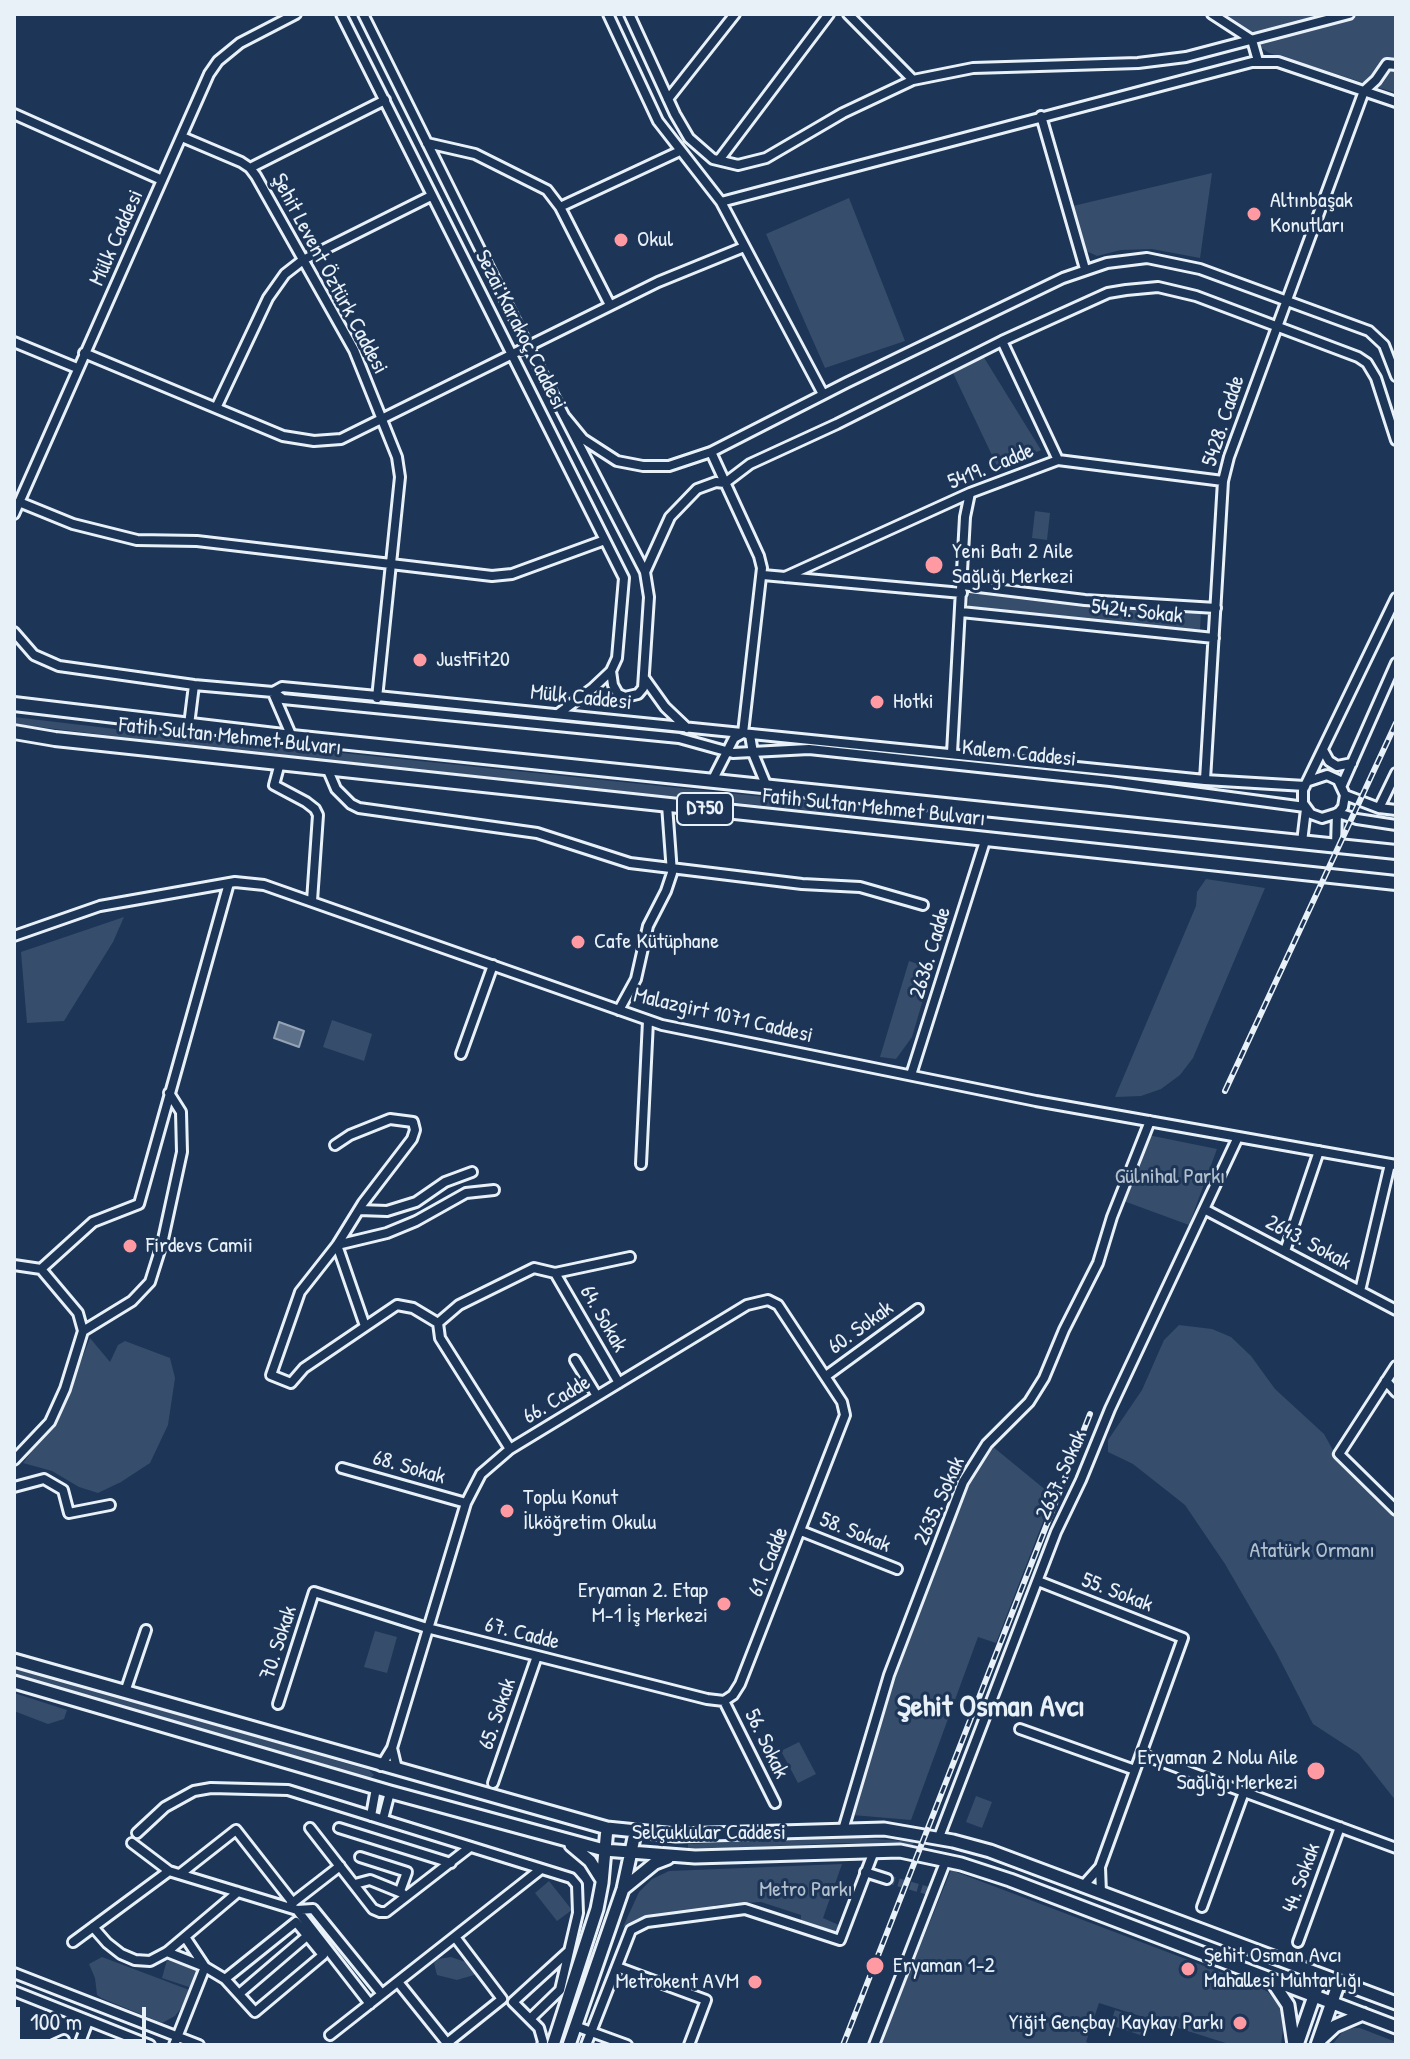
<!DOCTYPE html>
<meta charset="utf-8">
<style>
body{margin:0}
#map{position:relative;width:1410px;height:2059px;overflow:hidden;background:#1d3557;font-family:"Patrick Hand",sans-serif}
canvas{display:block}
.frame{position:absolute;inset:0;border:16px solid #e8f1f8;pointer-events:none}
.scale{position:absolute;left:16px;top:2007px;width:130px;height:36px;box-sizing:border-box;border:4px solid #e8f1f8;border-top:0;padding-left:10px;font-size:24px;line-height:28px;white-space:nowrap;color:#e8f1f8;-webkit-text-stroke:6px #1d3557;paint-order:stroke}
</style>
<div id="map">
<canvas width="1410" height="2059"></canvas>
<div class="frame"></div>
<div class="scale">100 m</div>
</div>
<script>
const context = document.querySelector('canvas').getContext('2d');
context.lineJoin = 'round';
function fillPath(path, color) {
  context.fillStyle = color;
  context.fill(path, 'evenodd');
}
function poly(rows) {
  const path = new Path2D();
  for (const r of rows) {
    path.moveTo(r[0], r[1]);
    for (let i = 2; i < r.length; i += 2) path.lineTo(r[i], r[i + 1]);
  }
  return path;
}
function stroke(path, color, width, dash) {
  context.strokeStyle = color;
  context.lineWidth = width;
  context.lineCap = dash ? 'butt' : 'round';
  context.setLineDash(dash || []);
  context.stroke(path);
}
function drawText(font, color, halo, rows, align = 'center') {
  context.font = font + ' "Patrick Hand",sans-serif';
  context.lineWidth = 6;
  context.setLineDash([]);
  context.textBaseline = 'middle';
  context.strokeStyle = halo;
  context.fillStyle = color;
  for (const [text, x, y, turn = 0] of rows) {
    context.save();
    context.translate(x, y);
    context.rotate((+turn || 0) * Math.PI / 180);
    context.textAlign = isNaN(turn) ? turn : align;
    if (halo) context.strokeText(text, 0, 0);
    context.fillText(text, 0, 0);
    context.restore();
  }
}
const green = poly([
 [1210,14,1396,14,1396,93,1269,53],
 [1212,173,1200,258,1152,249,1121,250,1097,256,1084,250,1073,206],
 [849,198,905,341,825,368,766,234],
 [983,356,1041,450,999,470,953,373],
 [1035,511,1050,513,1047,540,1032,538],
 [969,591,1201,612,1200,630,968,607],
 [14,717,141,732,853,806,852,815,196,746,14,724],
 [1206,879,1265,888,1193,1058,1180,1075,1161,1089,1141,1096,1115,1097,1196,906,1197,892],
 [124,917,113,942,64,1021,27,1023,21,952],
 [909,961,932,969,912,1037,896,1059,880,1057],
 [332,1020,372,1034,364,1061,323,1047],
 [1148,1135,1217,1149,1189,1225,1121,1200],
 [1179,1325,1212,1329,1231,1337,1251,1356,1275,1389,1324,1434,1340,1463,1396,1517,1396,1801,1359,1754,1313,1724,1276,1652,1225,1564,1185,1505,1133,1464,1108,1452,1108,1440,1142,1390,1164,1340],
 [90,1338,110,1362,118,1345,125,1341,170,1358,175,1378,168,1425,150,1463,121,1482,98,1493,79,1487,52,1471,23,1463,61,1412],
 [992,1446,1053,1496,996,1643,978,1637,911,1820,852,1815,891,1682,962,1496],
 [375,1631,397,1637,387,1673,364,1667],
 [14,1667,369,1770,374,1775,370,1778,14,1674],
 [14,1693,67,1710,64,1719,48,1724,14,1711],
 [799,1742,816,1774,798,1783,781,1751],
 [976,1796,992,1802,982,1828,966,1822],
 [840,1836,914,1842,912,1846,840,1843,688,1850,688,1844],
 [842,1864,823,1918,841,1926,839,1933,801,1920,801,1915,761,1902,715,1905,714,1910,694,1909,640,1921,623,1927,639,1892,652,1879,669,1871],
 [951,1870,1257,1986,1268,1992,1280,2007,1283,2028,1281,2045,1232,2045,1099,2003,1086,2042,1093,2045,880,2045],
 [549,1881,572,1910,557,1921,535,1893],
 [102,1957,192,1991,188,1999,175,2016,162,2023,101,1998,97,1995,95,1978,89,1964],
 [451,1957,474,1965,476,1971,474,1975,457,1980,437,1975,434,1963,438,1959],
 [167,1960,197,1970,192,1988,162,1978],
 [1115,2010,1148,2021,1143,2036,1110,2025],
 [1353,2028,1360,2028,1396,2042,1396,2045,1332,2045,1343,2031]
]);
const water = poly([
 [279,1022,304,1031,299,1047,274,1038,279,1022]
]);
const minorTunnel = poly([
 [887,1879,929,1891]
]);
const minor = poly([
 [341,14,624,578,617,658,611,671,593,688,558,714],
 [363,14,528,346,645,572,649,597,643,688,638,694,625,697,618,694,613,685,611,671],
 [608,14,658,121,721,202,823,394],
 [629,14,675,114,689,138,713,159,738,165,766,158,843,113,913,80,973,68,1138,63,1186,57,1349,14],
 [848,14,913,80],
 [1212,14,1252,40,1258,61],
 [668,99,735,14],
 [14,114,162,180],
 [1041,116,1085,269],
 [182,137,241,162,250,168,256,176,354,350,397,457,400,477,377,698],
 [427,143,475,154,547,190,560,207,610,305],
 [719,160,829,14],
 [250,168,385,100],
 [721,202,1252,62,1278,62,1396,102],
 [560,207,680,151],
 [1002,341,1058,460],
 [14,342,77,368],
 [84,353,283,436,314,441,341,439,658,282,744,247],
 [216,408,268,298,285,274,303,260,431,196],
 [565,417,583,439,617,461,643,466,669,466,711,452,846,383,1063,278,1107,263,1147,258,1200,269,1369,331,1384,345,1396,376],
 [711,452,759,556,762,568,743,733],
 [19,502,73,524,137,540,197,541,492,576,512,574,605,540],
 [14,514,209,74,218,61,240,43,296,14],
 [645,572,670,517,697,489,716,482,725,483,750,464,837,424,1002,341,1108,293,1126,290,1158,287,1196,296,1358,357,1367,363,1376,378,1396,440],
 [763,575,962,593],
 [785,577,970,493,1058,460,1223,481],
 [962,585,1085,600,1216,608],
 [961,612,1214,638],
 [14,632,34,655,59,666,194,685,273,692,282,687,377,696,1205,780,1305,786],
 [645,679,665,707,687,728],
 [273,692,283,699,679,738,733,753,809,749,1110,781,1305,807],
 [273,693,292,737],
 [189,725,194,685],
 [744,733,750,735,753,753,767,787],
 [1323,750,1329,761,1337,766,1352,763],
 [952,753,965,517,970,493],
 [280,763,274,785,306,802,315,809,318,815,312,901],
 [327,768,336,789,351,804,359,808,537,833,630,863,802,884,860,887,923,905],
 [1205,780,1223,481,1229,457,1364,91,1376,80,1387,64,1396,65],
 [712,781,734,738,743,733],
 [1309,781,1327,775,1338,780,1345,795,1343,807,1338,813,1322,818,1311,814,1303,803,1303,790,1396,598],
 [1342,785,1396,663],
 [1345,795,1379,808,1396,810],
 [1379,808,1396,773],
 [1338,813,1357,819,1396,825],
 [1302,842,1306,809],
 [1336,846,1337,813],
 [14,936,100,906,235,882,264,885,662,1025,1036,1101,1396,1165],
 [619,1010,636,979,648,926,666,891,672,873,667,805],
 [461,1054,493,965],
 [911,1075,985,841],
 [335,1145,350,1135,390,1119,413,1122,415,1130,412,1139,363,1203,337,1245,300,1292,271,1375,291,1383,304,1368,397,1305,413,1308,438,1323],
 [641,1164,648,1021],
 [1204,1209,1396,1310],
 [359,1210,387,1211,416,1202,445,1182,472,1172],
 [1285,1251,1319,1151],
 [14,1265,41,1269,78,1313,83,1331],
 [41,1269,93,1222,139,1204,229,883],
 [555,1273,619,1383],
 [1360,1291,1390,1164],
 [365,1326,337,1245,387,1233,416,1221,466,1193,494,1190],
 [83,1331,132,1301,150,1282,162,1244,182,1152,181,1112,169,1093],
 [575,1360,597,1396],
 [1396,1366,1339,1454,1396,1510],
 [826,1376,918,1309],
 [1386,1381,1396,1392],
 [510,1449,440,1338,438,1323,459,1305,534,1268,555,1273,630,1257],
 [14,1460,50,1422,65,1389,83,1331],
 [342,1468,466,1503],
 [14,1487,44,1479,63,1490,69,1513,110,1505],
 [801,1531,897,1569],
 [1038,1581,1183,1638,1100,1867],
 [125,1692,146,1630],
 [724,1701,775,1803],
 [278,1704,314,1592,427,1628,707,1699,724,1701],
 [1020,1729,1135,1770],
 [392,1748,466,1503,481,1474,510,1449,747,1305,768,1300,778,1305,842,1402,845,1415,740,1684,733,1695,724,1701],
 [1141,1754,1396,1848],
 [381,1766,392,1748,397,1769],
 [493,1783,537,1656],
 [371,1816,376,1788],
 [383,1819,390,1792],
 [310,1828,373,1909,380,1912,386,1912,470,1847],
 [339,1828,451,1863],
 [843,1830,889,1675,963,1482,987,1444,1029,1402,1044,1378,1064,1330,1098,1263,1112,1217,1150,1121],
 [137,1833,165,1807,194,1791,211,1788,288,1790,571,1878,577,1885,578,1913,560,1990,530,2019],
 [939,1837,1056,1532,1081,1480,1110,1409,1238,1137],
 [132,1843,169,1871],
 [360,1857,407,1872,400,1891],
 [865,1872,887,1879],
 [180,1874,236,1830,293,1903],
 [355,1884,370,1880,402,1893],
 [1083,1886,1100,1867,1101,1893],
 [291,1904,340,1866],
 [1202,1907,1244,1792],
 [297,1910,370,2004],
 [93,1927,107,1943,121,1954,135,1960,150,1961,167,1952,238,1892],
 [73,1942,169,1871,297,1910,313,1909,382,1994],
 [1298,1942,1340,1827],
 [167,1952,205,1967,185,1937],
 [617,1967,706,2000,689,2045],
 [14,1973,199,2045],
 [398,1982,447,2043,502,1999,455,1937],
 [14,1991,150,2045],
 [239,1994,307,1936],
 [575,2026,627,2045],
 [330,2035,541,1869],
 [53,2045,64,2040],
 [79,2045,88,2021],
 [174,2045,205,1967,225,1979,255,2012,323,1955,296,1922,225,1979],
 [542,2045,543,2042,539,2028,513,2002,569,1951],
 [586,2045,631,1930,647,1922,745,1909,840,1940,874,1851],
 [874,2045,946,1860]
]);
const major = poly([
 [14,1660,607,1828,676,1835,884,1829,953,1841,990,1851,1396,2003],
 [14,1682,390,1792,604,1850,695,1857,900,1851,961,1864,1010,1880,1396,2027],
 [571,1845,590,1861,602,1880],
 [623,1889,655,1863,668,1858],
 [1272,1981,1288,2005,1294,2045],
 [1321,2039,1335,2026,1363,2014],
 [553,2045,597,1909,602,1883,607,1828],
 [569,2045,623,1889,635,1833],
 [1297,2045,1321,1976],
 [1317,2045,1339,1982]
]);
const highway = poly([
 [14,704,292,737,1396,852],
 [14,732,55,739,1396,883]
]);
const rail = poly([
 [1225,1091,1396,723],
 [843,2045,1090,1414]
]);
const markers = [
 [1254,214,8,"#ff9aa2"],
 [621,240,8,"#ff9aa2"],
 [934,565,10,"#ff9aa2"],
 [420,660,8,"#ff9aa2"],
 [877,702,8,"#ff9aa2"],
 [578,942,8,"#ff9aa2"],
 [130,1246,8,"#ff9aa2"],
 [507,1511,8,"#ff9aa2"],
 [724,1604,8,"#ff9aa2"],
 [1316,1771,10,"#ff9aa2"],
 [875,1966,10,"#ff9aa2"],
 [1188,1969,8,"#ff9aa2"],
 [755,1982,8,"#ff9aa2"],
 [1240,2023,8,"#ff9aa2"]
];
const shields = [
 [705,809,56]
];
const shieldNames = [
 ["D750",705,809]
];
const poiNames = [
 ["Altınbaşak",1270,201],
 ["Konutları",1270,226],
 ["Okul",637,240],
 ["Yeni Batı 2 Aile",952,552],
 ["Sağlığı Merkezi",952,577],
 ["JustFit20",436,660],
 ["Hotki",893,702],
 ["Cafe Kütüphane",594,942],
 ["Firdevs Camii",146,1246],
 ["Toplu Konut",523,1498],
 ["İlköğretim Okulu",523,1523],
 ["Eryaman 2. Etap",708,1591,"right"],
 ["M-1 İş Merkezi",708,1616,"right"],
 ["Eryaman 2 Nolu Aile",1298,1758,"right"],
 ["Sağlığı Merkezi",1298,1783,"right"],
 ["Şehit Osman Avcı",1204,1956],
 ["Mahallesi Muhtarlığı",1204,1981],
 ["Eryaman 1-2",893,1966],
 ["Metrokent AVM",739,1982,"right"],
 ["Yiğit Gençbay Kaykay Parkı",1224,2023,"right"]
];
const streetNames = [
 ["Mülk Caddesi",117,238,-66],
 ["Şehit Levent Öztürk Caddesi",329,274,62],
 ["Sezai Karakoç Caddesi",520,330,63],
 ["5428. Cadde",1224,421,-72],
 ["5419. Cadde",991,467,-22],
 ["5424. Sokak",1137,612,6],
 ["Mülk Caddesi",581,698,6],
 ["Fatih Sultan Mehmet Bulvarı",230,737,6],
 ["Kalem Caddesi",1019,754,6],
 ["Fatih Sultan Mehmet Bulvarı",874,808,6],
 ["2636. Cadde",931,953,-73],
 ["Malazgirt 1071 Caddesi",723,1016,13],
 ["2643. Sokak",1308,1243,28],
 ["64. Sokak",603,1319,60],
 ["60. Sokak",861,1328,-36],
 ["66. Cadde",557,1400,-31],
 ["68. Sokak",409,1468,16],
 ["2637. Sokak",1062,1475,-66],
 ["2635. Sokak",940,1501,-66],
 ["58. Sokak",855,1533,22],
 ["61. Cadde",769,1562,-68],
 ["55. Sokak",1117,1593,21],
 ["67. Cadde",522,1634,14],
 ["70. Sokak",279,1643,-72],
 ["65. Sokak",498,1714,-71],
 ["56. Sokak",766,1744,64],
 ["Selçuklular Caddesi",709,1833],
 ["44. Sokak",1302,1878,-70]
];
const parkNames = [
 ["Gülnihal Parkı",1170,1177],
 ["Atatürk Ormanı",1312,1551],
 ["Metro Parkı",806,1890]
];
const districtNames = [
 ["Şehit Osman Avcı",991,1708]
];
fillPath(green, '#374d6c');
fillPath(water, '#5d7089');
stroke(water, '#95a4b5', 2);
stroke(minorTunnel, '#3b516f', 8, [8, 4]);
stroke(minor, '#e8f1f8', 14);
stroke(major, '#e8f1f8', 17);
stroke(highway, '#e8f1f8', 18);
stroke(minor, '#1d3557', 8);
stroke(major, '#1d3557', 11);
stroke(highway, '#1d3557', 12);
stroke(rail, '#e8f1f8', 6);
stroke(rail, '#1d3557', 3, [9]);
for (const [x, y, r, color] of markers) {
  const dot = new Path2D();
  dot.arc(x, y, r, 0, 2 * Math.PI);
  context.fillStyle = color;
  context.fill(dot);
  stroke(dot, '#1d3557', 3);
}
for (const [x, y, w] of shields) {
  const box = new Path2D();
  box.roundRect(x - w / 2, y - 16, w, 32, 6);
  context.fillStyle = '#1d3557';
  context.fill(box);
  stroke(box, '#e8f1f8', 2);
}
drawText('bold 20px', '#e8f1f8', null, shieldNames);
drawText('22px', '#e8f1f8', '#1d3557', poiNames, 'left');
drawText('22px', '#e8f1f8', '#1d3557', streetNames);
drawText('22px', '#b3c0ce', '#1d3557', parkNames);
drawText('bold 30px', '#e8f1f8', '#1d3557', districtNames);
</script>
